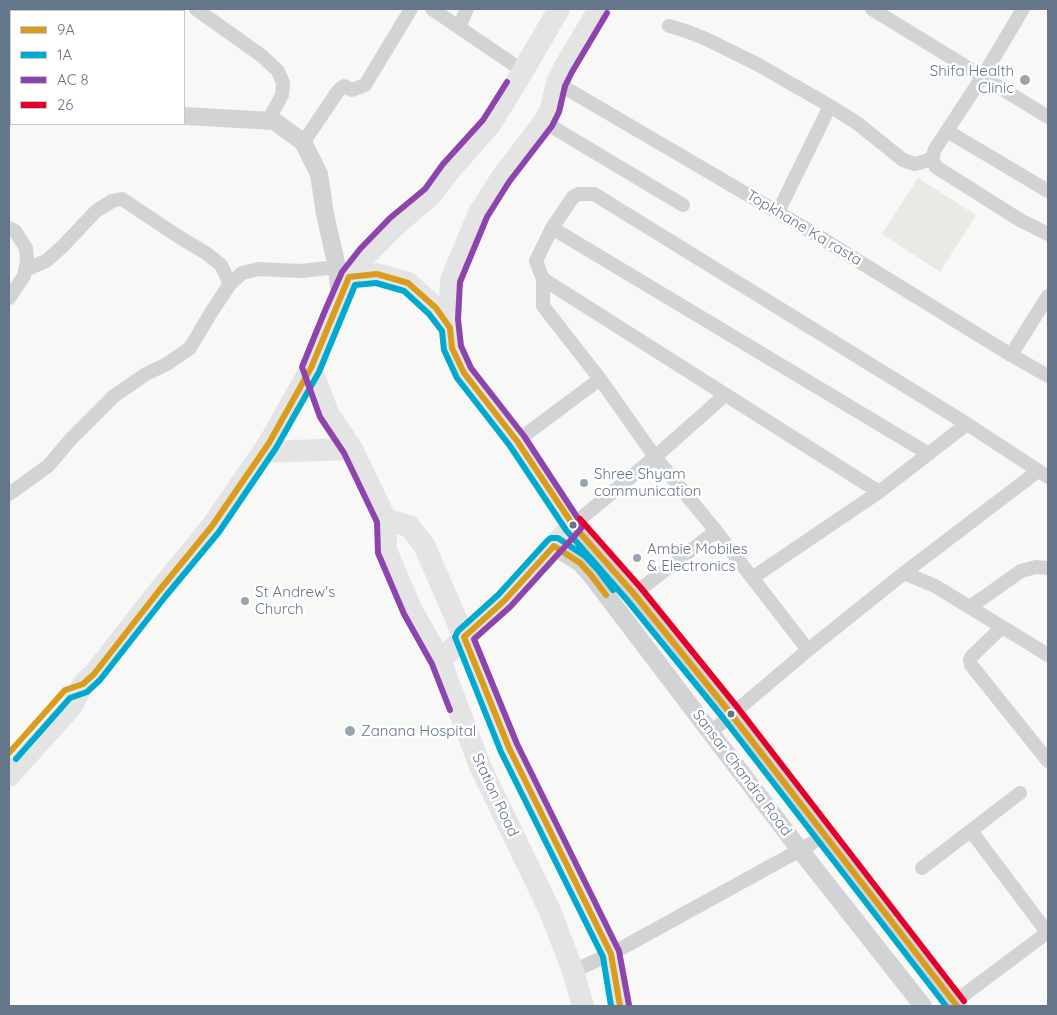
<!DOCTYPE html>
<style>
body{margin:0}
#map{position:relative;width:1057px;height:1015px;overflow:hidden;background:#f8f8f7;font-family:Quicksand,sans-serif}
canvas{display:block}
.frame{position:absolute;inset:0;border:10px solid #65768a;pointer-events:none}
.legend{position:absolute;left:10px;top:10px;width:175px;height:115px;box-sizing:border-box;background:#fff;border:1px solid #c1c8d0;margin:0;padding:6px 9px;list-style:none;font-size:15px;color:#65768a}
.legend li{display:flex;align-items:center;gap:10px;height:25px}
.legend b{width:25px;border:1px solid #c1c8d0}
</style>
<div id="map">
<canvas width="1057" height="1015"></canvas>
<div class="frame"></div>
<ul class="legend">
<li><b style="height:6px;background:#da9c1c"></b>9A</li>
<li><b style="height:6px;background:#00a9ce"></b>1A</li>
<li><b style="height:6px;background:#8e44ad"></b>AC 8</li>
<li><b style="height:6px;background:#e4002b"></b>26</li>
</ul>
</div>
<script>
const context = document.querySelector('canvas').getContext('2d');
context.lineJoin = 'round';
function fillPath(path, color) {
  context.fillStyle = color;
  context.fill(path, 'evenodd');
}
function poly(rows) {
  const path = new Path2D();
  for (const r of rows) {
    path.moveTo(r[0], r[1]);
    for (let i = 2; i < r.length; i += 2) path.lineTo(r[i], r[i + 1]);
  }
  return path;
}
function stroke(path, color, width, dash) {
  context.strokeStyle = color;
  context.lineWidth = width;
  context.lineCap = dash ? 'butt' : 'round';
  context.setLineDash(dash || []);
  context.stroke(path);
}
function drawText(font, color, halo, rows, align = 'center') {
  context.font = font + ' Quicksand,sans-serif';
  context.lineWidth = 5;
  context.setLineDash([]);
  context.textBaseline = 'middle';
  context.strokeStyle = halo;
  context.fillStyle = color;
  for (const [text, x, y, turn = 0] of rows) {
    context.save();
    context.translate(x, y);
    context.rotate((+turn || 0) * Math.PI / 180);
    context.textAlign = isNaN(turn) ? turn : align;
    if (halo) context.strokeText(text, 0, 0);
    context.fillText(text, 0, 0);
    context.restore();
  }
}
const green = poly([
 [918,178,976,215,940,272,882,234]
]);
const minor = poly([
 [196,9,262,56,278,71,283,83,282,95,268,121],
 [432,9,523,71],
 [872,9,1048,117],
 [1023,9,983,76,935,149,932,159,936,167,1020,220,1048,234],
 [669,26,686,31,706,39,755,63,830,106,857,123,903,160,915,164,932,159],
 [459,27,467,9],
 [557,83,813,233,1011,355,1048,376],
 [544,122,683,205],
 [947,131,1048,191],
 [303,143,338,91,344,86,352,90,365,85,411,9],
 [778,212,830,106],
 [9,228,15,231,26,248,27,261,24,276,9,298],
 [552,228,929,454],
 [25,270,46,261,62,247,96,211,112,201,122,199,179,237,206,253,221,265,230,284],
 [543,279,879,492],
 [1011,355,1048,296],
 [517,441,600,379],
 [9,494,48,466,71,439,114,396,146,374,167,364,190,348,212,311,230,284,242,273,259,269,301,271,337,267],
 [573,525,655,457,725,395],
 [904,573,935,586,1048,655],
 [752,578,879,492,967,424],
 [634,594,716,531],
 [970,607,1021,571,1036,567,1048,568],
 [1002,627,972,656,970,660,971,665,1048,761],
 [808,650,716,531,655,457,600,379,543,306,543,279,536,261,552,228,573,197,579,194,594,194,967,424,1048,477],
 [711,732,808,650,904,573,1038,471],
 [971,831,1047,932],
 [922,868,1020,793],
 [573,971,611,954,800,850,824,836],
 [949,1006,1048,932]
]);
const tertiary = poly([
 [9,108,11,108],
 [184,116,274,121,303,142,319,174,325,214,337,267,340,297],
 [573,525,634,594,731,714,957,1006],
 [554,546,580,563,591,575,800,850,923,1006]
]);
const primary = poly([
 [349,277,377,274,408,283,436,308,450,328],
 [311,368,328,413,352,449,386,520,386,550,412,611,440,660,480,766,550,911,573,971,583,1006],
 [264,452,352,449],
 [386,520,409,526,424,545,464,637,509,748,611,954,620,1006],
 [440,660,504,601,573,525,517,441,464,373,452,348,449,319,451,280,479,213,502,177,544,122,551,109,557,83,564,68,599,9],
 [9,776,72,706,83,684,94,674,158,592,212,526,269,443,311,368,332,316,349,277,366,255,396,225,431,195,450,170,490,125,517,81,559,9]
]);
const bus1 = poly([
 [606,595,591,575,580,563,554,546,504,601,464,637,509,748,611,954,620,1006],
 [9,753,65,690,83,684,94,674,158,592,212,526,269,443,311,368,349,277,377,274,408,283,436,308,450,328,452,348,464,373,517,441,573,525,634,594,731,714,957,1006]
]);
const bus2 = poly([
 [16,759,70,698,87,692,100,680,165,597,219,532,276,448,319,372,355,285,376,283,404,291,429,314,442,331,444,350,457,378,510,446,566,530,627,600,724,719,946,1006],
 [611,1006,603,957,501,752,455,637,458,631,498,595,548,540,551,538,558,538,585,556,598,570,613,590]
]);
const bus3 = poly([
 [607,13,572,72,565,86,559,112,552,126,509,182,487,217,460,282,458,319,461,346,471,368,524,436,581,523,582,527,579,531,510,607,474,639,517,744,619,951,629,1005],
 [450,710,432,664,404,614,378,553,377,522,344,453,320,417,302,367,324,313,342,272,360,249,390,218,425,189,443,164,483,120,507,82]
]);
const bus4 = poly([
 [580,519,641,588,738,708,964,1001]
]);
const markers = [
 [1025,80,6,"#98a4b0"],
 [584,483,5,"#98a4b0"],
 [573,525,4.5,"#65768a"],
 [637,558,5,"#98a4b0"],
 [245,601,5,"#98a4b0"],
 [731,714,4.5,"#65768a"],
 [350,731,6,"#98a4b0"]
];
const poiNames = [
 ["Shifa Health",1014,71,"right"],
 ["Clinic",1014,88,"right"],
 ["Shree Shyam",594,474],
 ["communication",594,491],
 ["Ambie Mobiles",647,549],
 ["& Electronics",647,566],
 ["St Andrew's",255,592],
 ["Church",255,609],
 ["Zanana Hospital",361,731]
];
const streetNames = [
 ["Topkhane Ka rasta",804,228,31],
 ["Sansar Chandra Road",742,773,53],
 ["Station Road",495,795,65]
];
fillPath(green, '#e8ebe5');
stroke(minor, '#d2d3d4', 14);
stroke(tertiary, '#d2d3d4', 18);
stroke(primary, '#e4e4e5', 22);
stroke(bus1, '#da9c1c', 6);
stroke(bus2, '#00a9ce', 6);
stroke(bus3, '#8e44ad', 6);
stroke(bus4, '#e4002b', 6);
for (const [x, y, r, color] of markers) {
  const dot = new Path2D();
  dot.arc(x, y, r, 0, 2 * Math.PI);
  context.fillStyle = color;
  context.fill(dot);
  stroke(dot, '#fff', 2);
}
drawText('15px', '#65768a', '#fff', poiNames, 'left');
drawText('15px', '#65768a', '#fff', streetNames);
</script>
